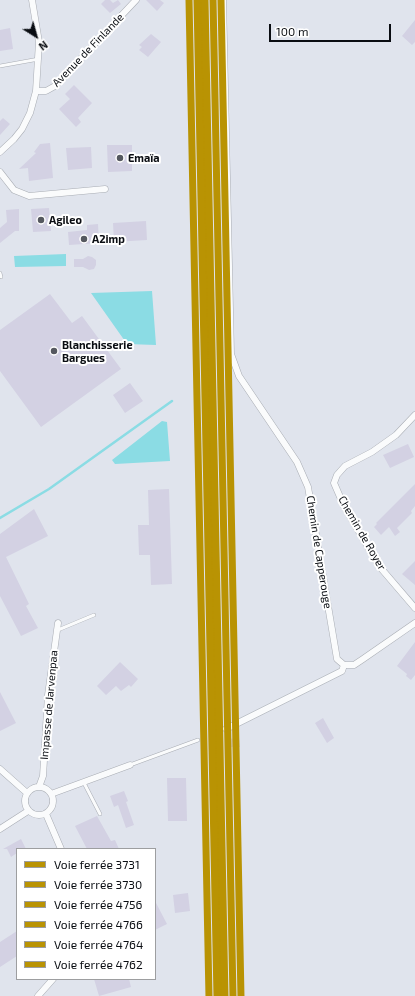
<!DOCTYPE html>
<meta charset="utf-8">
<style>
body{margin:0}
#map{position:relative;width:415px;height:996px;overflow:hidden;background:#e0e4ed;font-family:"Exo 2",sans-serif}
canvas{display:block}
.legend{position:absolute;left:16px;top:848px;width:140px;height:132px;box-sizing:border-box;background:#fff;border:1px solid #9d9ea0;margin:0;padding:5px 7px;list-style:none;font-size:12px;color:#0a0d12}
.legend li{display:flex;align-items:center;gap:8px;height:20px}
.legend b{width:20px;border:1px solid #9d9ea0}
.north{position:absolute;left:16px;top:16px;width:40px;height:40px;-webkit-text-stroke:3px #fff;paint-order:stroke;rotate:143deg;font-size:11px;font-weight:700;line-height:16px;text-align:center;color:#0a0d12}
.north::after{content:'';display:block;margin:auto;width:14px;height:18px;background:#0a0d12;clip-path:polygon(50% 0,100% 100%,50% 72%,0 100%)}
.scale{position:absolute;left:269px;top:24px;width:122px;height:18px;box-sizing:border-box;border:2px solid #0a0d12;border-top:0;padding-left:5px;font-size:12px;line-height:14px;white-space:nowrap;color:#0a0d12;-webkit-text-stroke:3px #fff;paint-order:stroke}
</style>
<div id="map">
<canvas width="415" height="996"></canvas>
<ul class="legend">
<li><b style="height:5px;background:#b99303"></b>Voie ferrée 3731</li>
<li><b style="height:5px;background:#b99303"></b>Voie ferrée 3730</li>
<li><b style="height:5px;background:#b99303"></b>Voie ferrée 4756</li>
<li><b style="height:5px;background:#b99303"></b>Voie ferrée 4766</li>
<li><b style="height:5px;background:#b99303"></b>Voie ferrée 4764</li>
<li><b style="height:5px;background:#b99303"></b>Voie ferrée 4762</li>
</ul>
<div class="north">N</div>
<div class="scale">100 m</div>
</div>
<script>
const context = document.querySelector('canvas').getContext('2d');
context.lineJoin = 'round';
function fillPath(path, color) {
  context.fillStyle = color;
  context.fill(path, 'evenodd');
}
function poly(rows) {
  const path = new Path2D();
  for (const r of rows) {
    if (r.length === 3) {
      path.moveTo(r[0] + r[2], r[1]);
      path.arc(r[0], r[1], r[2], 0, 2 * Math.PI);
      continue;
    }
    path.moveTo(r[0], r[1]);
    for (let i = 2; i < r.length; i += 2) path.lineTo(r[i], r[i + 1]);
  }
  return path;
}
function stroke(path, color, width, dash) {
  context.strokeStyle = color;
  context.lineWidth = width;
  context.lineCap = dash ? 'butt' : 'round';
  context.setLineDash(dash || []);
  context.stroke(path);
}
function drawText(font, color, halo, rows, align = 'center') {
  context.font = font + ' "Exo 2",sans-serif';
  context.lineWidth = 4;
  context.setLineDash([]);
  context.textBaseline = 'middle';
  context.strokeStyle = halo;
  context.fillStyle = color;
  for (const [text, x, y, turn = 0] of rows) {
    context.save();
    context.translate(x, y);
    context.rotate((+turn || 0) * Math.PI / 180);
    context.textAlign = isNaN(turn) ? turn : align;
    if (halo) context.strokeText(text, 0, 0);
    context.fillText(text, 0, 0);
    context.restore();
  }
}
const water = poly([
 [66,254,66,266,15,267,14,256],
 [152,291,156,345,127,344,91,293],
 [162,421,167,422,170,461,115,464,112,460]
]);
const stream = poly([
 [0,518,49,489,172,401]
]);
const building = poly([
 [105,0,110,0,113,3,118,0,121,4,110,13,101,4],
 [146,0,160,0,164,3,157,11],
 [415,20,415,42,412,45,402,36],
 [10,28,13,49,0,51,0,30],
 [151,34,161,42,148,57,139,50,142,47,139,45],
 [74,85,92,103,78,118,81,122,76,127,59,109,70,99,65,94],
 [3,118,10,124,0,135,0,121],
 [50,143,53,178,29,181,28,168,19,169,36,153,34,152,40,144],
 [107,145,132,145,132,171,108,172],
 [91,147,92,168,68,170,66,148],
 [49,208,51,231,33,232,31,209],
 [19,209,19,231,15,231,0,243,0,228,7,222,6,210],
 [146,221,147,240,114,242,113,223],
 [98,224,99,243,69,245,68,232,87,230,87,225],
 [88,256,92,257,96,260,96,265,94,269,89,270,83,267,74,267,74,259,83,259],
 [50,294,72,323,82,316,121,369,41,427,0,371,0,330],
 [130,383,143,401,125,413,113,395],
 [408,444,414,457,390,468,383,455],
 [415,484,415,506,411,511,412,513,397,528,400,532,395,536,389,527,381,535,374,527,377,524,376,523],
 [169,489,172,584,151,585,150,555,139,555,138,525,149,525,148,490],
 [34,509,48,536,6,557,29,604,26,606,38,628,21,636,0,596,0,534],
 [415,561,415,585,402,574],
 [415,642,415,675,411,680,406,676,407,674,397,666],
 [120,662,138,679,131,687,129,685,121,691,116,686,106,695,97,686],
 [0,692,16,723,0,731],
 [323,718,334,738,327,743,315,723],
 [239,737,240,747,231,747,230,739],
 [167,778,186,778,187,821,168,821],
 [124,791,128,801,126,802,134,825,126,828,118,805,114,807,110,796],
 [97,816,111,841,115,840,119,849,87,849,75,826],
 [21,839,26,849,17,849,17,853,11,857,7,849,3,849],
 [188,893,190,911,175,913,173,895],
 [155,901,167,924,155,930],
 [17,931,17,956,0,967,0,942],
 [94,979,129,979,131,987,99,996]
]);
const lane = poly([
 [0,66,39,59],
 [0,273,1,277,0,276],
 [58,630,94,615],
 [130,765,198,740],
 [84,783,100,814]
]);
const street = poly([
 [223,0,231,354,239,376,297,462,308,487,337,659,344,665],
 [36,91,46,91,55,86,136,0],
 [0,152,14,139,22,129,30,113,36,91,39,42,32,0],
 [0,172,14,190,29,196,105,189],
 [415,415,396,435,372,452,345,466,337,475,334,483,344,506,379,566,415,608],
 [226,729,342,671,344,665,354,665,363,659,415,623],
 [0,769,27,793],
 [39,801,14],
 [39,787,43,776,48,695,58,623],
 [51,794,130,765],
 [46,814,61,849],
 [0,829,28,811],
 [38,996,53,979]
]);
const rail1 = poly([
 [200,0,220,996]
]);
const rail2 = poly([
 [205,0,225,996]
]);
const rail3 = poly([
 [197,0,217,996]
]);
const rail4 = poly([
 [213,0,233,996]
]);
const rail5 = poly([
 [189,0,209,996]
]);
const rail6 = poly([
 [221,0,241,996]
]);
const markers = [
 [120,158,4,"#55585f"],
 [41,220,4,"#55585f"],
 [84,239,4,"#55585f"],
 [54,351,4,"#55585f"]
];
const streetNames = [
 ["Avenue de Finlande",88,50,-46],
 ["Chemin de Royer",362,533,60],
 ["Chemin de Capperouge",319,552,81],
 ["Impasse de Jarvenpaa",49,705,-85]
];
const poiNames = [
 ["Emaïa",128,158],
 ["Agileo",49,220],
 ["A2imp",92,239],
 ["Blanchisserie",62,345],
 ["Bargues",62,358]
];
fillPath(water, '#8bdce4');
stroke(stream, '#8bdce4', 2.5);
fillPath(building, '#d3d1e3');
stroke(lane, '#a8acb3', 4);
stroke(street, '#a8acb3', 7);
stroke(lane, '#fafbfc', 3);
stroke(street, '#fafbfc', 6);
stroke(rail1, '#b99303', 7);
stroke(rail2, '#b99303', 7);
stroke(rail3, '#b99303', 7);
stroke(rail4, '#b99303', 7);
stroke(rail5, '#b99303', 7);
stroke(rail6, '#b99303', 7);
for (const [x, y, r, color] of markers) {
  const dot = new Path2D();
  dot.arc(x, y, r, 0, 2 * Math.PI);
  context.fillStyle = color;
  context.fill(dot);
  stroke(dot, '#fff', 1.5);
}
drawText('11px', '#0a0d12', '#fff', streetNames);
drawText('bold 11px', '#0a0d12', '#fff', poiNames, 'left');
</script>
